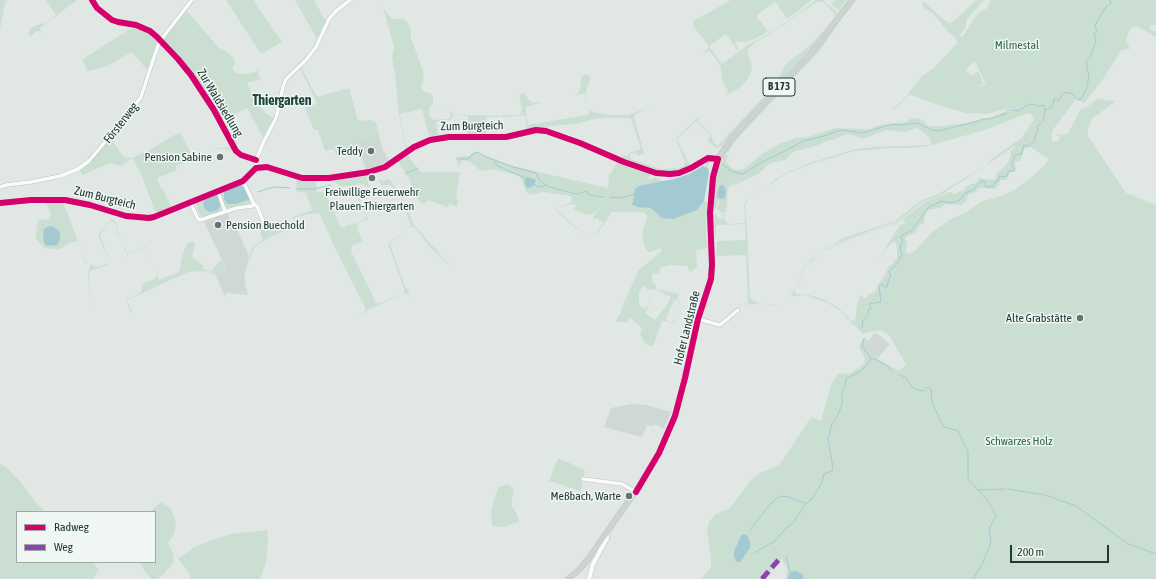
<!DOCTYPE html>
<meta charset="utf-8">
<style>
body{margin:0}
#map{position:relative;width:1156px;height:579px;overflow:hidden;background:#e1e7e4;font-family:"Asap Condensed",sans-serif}
canvas{display:block}
.legend{position:absolute;left:16px;top:511px;width:140px;height:52px;box-sizing:border-box;background:#eff6f3;border:1px solid #9daaa6;margin:0;padding:5px 7px;list-style:none;font-size:12px;color:#213833}
.legend li{display:flex;align-items:center;gap:8px;height:20px}
.legend b{width:20px;border:1px solid #9daaa6}
.scale{position:absolute;left:1010px;top:545px;width:99px;height:18px;box-sizing:border-box;border:2px solid #213833;border-top:0;padding-left:5px;font-size:12px;line-height:14px;white-space:nowrap;color:#213833;-webkit-text-stroke:3px #eff6f3;paint-order:stroke}
</style>
<div id="map">
<canvas width="1156" height="579"></canvas>
<ul class="legend">
<li><b style="height:5px;background:#d6006c"></b>Radweg</li>
<li><b style="height:5px;background:#8e44ad"></b>Weg</li>
</ul>
<div class="scale">200 m</div>
</div>
<script>
const context = document.querySelector('canvas').getContext('2d');
context.lineJoin = 'round';
function fillPath(path, color) {
  context.fillStyle = color;
  context.fill(path, 'evenodd');
}
function poly(rows) {
  const path = new Path2D();
  for (const r of rows) {
    path.moveTo(r[0], r[1]);
    for (let i = 2; i < r.length; i += 2) path.lineTo(r[i], r[i + 1]);
  }
  return path;
}
function stroke(path, color, width, dash) {
  context.strokeStyle = color;
  context.lineWidth = width;
  context.lineCap = dash ? 'butt' : 'round';
  context.setLineDash(dash || []);
  context.stroke(path);
}
function drawText(font, color, halo, rows, align = 'center') {
  context.font = font + ' "Asap Condensed",sans-serif';
  context.lineWidth = 3;
  context.setLineDash([]);
  context.textBaseline = 'middle';
  context.strokeStyle = halo;
  context.fillStyle = color;
  for (const [text, x, y, turn = 0] of rows) {
    context.save();
    context.translate(x, y);
    context.rotate((+turn || 0) * Math.PI / 180);
    context.textAlign = isNaN(turn) ? turn : align;
    if (halo) context.strokeText(text, 0, 0);
    context.fillText(text, 0, 0);
    context.restore();
  }
}
const built = poly([
 [377,135,382,149,388,161,376,167,367,169,365,167,359,152,357,140],
 [719,182,728,183,726,200,720,202,715,198],
 [227,212,233,228,236,227,249,256,244,275,246,290,240,294,224,292,217,277,226,268,204,222],
 [876,333,890,344,878,358,864,346,874,334],
 [632,404,646,405,671,412,664,429,654,424,653,426,647,425,642,437,604,427,611,408]
]);
const green = poly([
 [0,0,8,0,5,2,0,30],
 [46,0,77,0,40,28,40,31,44,35,39,31,37,31,30,37,28,33,31,28,34,26,47,22,56,15],
 [226,0,253,0,282,42,261,54],
 [295,0,314,0,325,20,327,20,333,11,348,0,322,27,321,33,317,38,318,40,311,52,293,70,310,52,317,39],
 [731,0,812,0,787,19,775,1,756,16,768,31,774,27,774,28,753,40,744,42,737,41,734,43,738,47,738,51,726,34,709,46,722,64,748,45,771,32,795,16,816,0,823,0,837,12,812,47,720,147,717,145,719,144,725,138,777,82,784,67,788,62,810,45,817,38,833,18,834,13,826,4,822,2,817,2,771,33,754,43,747,50,752,67,751,72,747,80,741,87,725,96,728,91,723,82,720,65,714,56,709,51,702,55,708,48,708,45,694,27,693,23,695,20],
 [834,0,846,0,839,10,832,5],
 [854,0,856,0,839,22,821,49,738,138,729,150,729,153,727,152,727,150,735,137],
 [977,0,984,0,967,19,965,28,960,35,961,37,963,36,978,13,986,9,991,0,1156,0,1156,25,1152,25,1149,28,1156,33,1156,37,1142,29,1136,26,1131,28,1129,31,1126,40,1130,49,1123,50,1121,51,1101,82,1084,103,1076,99,1052,131,1052,141,1059,141,1060,136,1057,136,1057,134,1064,135,1068,133,1081,109,1088,106,1098,98,1107,101,1113,100,1115,102,1093,118,1088,128,1088,136,1126,193,1156,205,1156,579,803,579,803,575,787,577,786,579,787,570,782,558,764,579,700,579,704,576,711,567,711,557,707,530,709,522,716,514,730,508,750,481,760,473,780,464,811,417,821,421,831,385,838,373,849,374,863,365,865,358,859,347,862,339,866,338,868,341,864,346,878,358,879,360,899,371,906,364,889,335,881,330,869,332,863,334,840,311,828,303,805,295,790,297,812,260,818,254,826,249,898,223,925,202,939,197,948,192,951,192,955,195,958,192,963,191,966,186,976,183,979,178,995,180,997,173,1007,164,1010,159,1011,151,1017,144,984,167,939,196,921,203,900,220,828,247,816,253,806,266,787,298,779,304,775,305,761,303,748,305,746,255,716,256,717,241,746,240,745,224,716,225,716,239,715,238,715,230,712,223,713,215,715,214,720,219,723,219,723,215,725,214,724,220,729,224,744,223,745,221,744,205,746,202,776,179,788,172,807,164,852,150,872,147,929,145,931,144,930,139,926,134,917,128,905,132,886,130,863,139,850,134,844,135,833,140,829,140,816,146,796,151,791,153,786,160,770,163,758,174,737,184,731,185,728,188,727,205,725,212,724,213,720,212,720,210,717,210,717,212,717,208,720,202,726,200,727,183,719,182,715,198,718,202,715,209,712,210,714,188,716,176,723,156,725,154,727,154,728,156,726,161,729,165,733,169,740,170,744,169,762,154,779,144,796,138,808,137,836,128,869,129,880,125,906,122,910,119,916,118,921,119,929,126,942,126,968,123,983,118,989,118,1007,111,1006,109,987,114,966,113,935,104,911,95,908,95,903,101,895,109,891,110,903,100,922,76,934,68,957,43,956,38,948,32,934,14,923,7,923,2,924,2,947,22,951,23],
 [975,61,986,84,979,87,978,86,983,84,983,82,978,71,972,76,966,70],
 [1027,113,1031,114,1033,117,1033,121,1021,138,992,159,985,166,938,194,920,201,895,221,843,238,833,245,816,253,807,263,787,298,779,304,772,305,756,302,750,298,747,227,745,206,749,199,778,179,788,173,808,165,854,151,892,148,915,148,932,145,985,130],
 [1030,147,1049,159,1046,164,1028,180,1011,192,1001,196,980,202,967,212,949,220,931,233,915,251,909,254,905,252,907,243,905,239,906,237,915,233,919,226,924,223,925,214,928,210,941,208,945,204,962,205,967,200,968,195,974,193,980,188,995,189,999,185,1000,180,1006,180,1011,172,1015,172,1016,170,1015,163,1016,161,1020,161,1022,157,1024,149],
 [903,220,905,222,904,224,900,225,896,231,876,263,885,250,893,242,896,243,897,248,897,258,892,264,889,266,886,270,886,274,878,285,875,292,869,294,867,298,864,298,861,296,862,291,857,306,855,321,852,321,837,307,823,299,809,295,795,294,795,290,809,265,818,254,826,250],
 [383,7,390,17,393,19,403,19,407,22,411,30,411,38,424,74,421,88,425,92,430,93,433,98,433,104,429,108,429,113,431,118,435,120,449,119,451,115,447,110,454,114,468,115,500,116,518,115,521,113,522,109,519,96,523,93,532,103,543,102,526,107,526,116,528,125,588,115,589,114,589,110,586,101,585,93,575,95,580,91,581,79,583,76,587,74,590,78,590,80,586,90,586,99,588,107,593,112,608,115,628,115,639,111,652,104,635,115,634,118,644,153,639,156,636,153,632,153,630,154,630,159,661,169,678,168,684,166,685,162,676,138,700,115,699,118,699,122,711,135,713,141,718,147,716,148,708,141,710,135,696,121,677,139,690,166,672,172,660,172,647,169,623,159,622,155,628,156,629,153,641,149,631,118,598,118,575,124,550,126,544,129,537,128,527,129,525,115,506,117,486,117,486,135,467,135,468,116,454,114,450,120,438,121,436,123,438,135,432,137,431,135,429,135,422,109,400,114,407,150,394,160,389,162,387,162,388,161,382,149,377,135,358,140,359,152,337,156,334,149,325,151,318,130,314,130,305,108,317,103,301,70,297,69,301,68,302,69,317,97,349,88,358,121,371,120,376,123,383,150,389,160,391,160,395,158,405,151,406,147,399,114,395,73,392,57,394,47],
 [185,9,219,48,230,54,234,59,235,63,232,68,233,70,236,73,245,74,256,72,258,68,259,70,258,74,261,79,247,83,254,98,266,114,274,118,263,137,247,108,221,121,194,76,180,57,163,40,167,33],
 [135,26,149,32,158,41,147,70,132,52,105,67,87,71,83,61,83,59],
 [162,45,177,59,189,74,201,91,236,152,242,157,253,160,237,156,235,152,225,149,214,149,232,147,190,76,178,61,163,47,159,47,157,50,160,46],
 [181,133,190,152,189,161,176,166,177,170,157,178,160,187,163,189,172,208,159,213,155,211,141,174,132,158,122,166,109,163,83,175,79,170,35,182,36,184,27,183,78,170,109,140,112,140,122,155,124,157,132,158,153,148,172,136],
 [476,152,513,166,608,188,609,175,611,173,618,161,651,174,648,178,650,180,655,177,664,182,638,186,635,189,632,205,637,207,648,207,659,215,699,208,704,201,707,202,706,235,708,248,696,250,697,267,690,272,687,266,670,265,661,267,659,273,652,274,652,280,656,286,656,289,679,294,677,300,680,301,679,305,679,301,674,300,666,319,667,321,673,322,676,317,674,323,662,321,653,346,648,345,645,343,640,334,642,328,630,318,626,323,618,321,617,323,616,320,621,312,622,307,638,271,662,251,660,248,657,249,652,252,648,252,645,249,642,233,647,218,646,214,642,212,612,212,597,234,586,233,578,230,573,226,554,208,571,203,572,198,571,196,543,192,529,195,525,189,521,178,517,175,491,169,481,171,469,161,464,160,461,161,459,167,460,172,456,196,458,201,457,207,450,203,447,207,428,200,423,204,411,192,410,188,411,182,398,162,407,154,420,172,460,172,456,157,470,156,471,154],
 [572,204,576,205,574,209,586,215,593,214,601,207,594,215,594,220,596,218,603,222,597,233,586,233,579,230,555,208],
 [643,286,649,290,656,289,671,297,667,305,655,320,645,313,652,298,645,309,641,307,639,303,639,292],
 [367,176,369,187,359,183,354,186,368,218,368,219,359,222,358,224,357,227,362,241,352,246,351,251,376,303,381,303,404,292,404,288,388,244,410,226,410,224,404,203,398,192,395,190,391,185,381,185,379,180,381,179,382,181,389,179,392,183,400,194,414,225,452,268,429,246,416,229,414,227,409,226,390,244,405,287,409,290,413,289,408,291,411,297,407,294,403,293,353,318,365,311,365,307,337,252,321,217,319,214,315,213,296,217,294,219,295,229,284,231,270,237,255,246,252,252,245,274,245,283,248,295,226,293,225,295,227,302,216,276,211,273,204,271,188,272,127,300,132,313,130,313,128,304,125,299,126,300,141,292,142,286,144,283,155,279,157,274,146,247,128,253,128,257,118,234,116,233,112,235,116,233,117,230,115,223,110,221,100,234,110,264,89,271,91,308,88,273,90,265,89,264,96,267,110,263,98,235,111,219,116,222,118,233,127,253,146,246,159,280,179,272,184,250,188,243,193,241,195,243,192,257,201,263,204,269,210,272,221,260,226,268,217,277,224,292,240,294,246,290,244,275,252,248,253,246,263,240,257,224,263,222,273,222,277,231,295,228,293,217,312,210,306,193,296,191,297,179,302,181,316,181,317,192,325,192,341,228,350,224,351,221,351,225,352,226,353,221,354,224,367,218,352,186,340,186,335,182,335,179],
 [238,184,241,184,246,189,224,199,225,201,227,204,236,204,247,201,249,197,251,203,229,208,225,208,222,199,223,193],
 [215,194,217,194,221,203,221,210,219,212,207,216,203,217,199,214,196,203],
 [46,201,63,202,86,262,87,262,87,264,86,264,78,241,71,242,60,249,51,249,45,248,39,243,36,239,36,233,38,221,40,220,49,219,51,214,46,202],
 [558,458,585,470,581,491,549,481],
 [0,464,6,467,20,481,34,500,45,512,17,512,17,562,93,562,99,570,92,579,0,579],
 [508,484,514,489,511,505,517,514,519,522,503,527,492,526,491,514,494,499,499,487],
 [161,502,171,508,176,523,174,534,168,543,172,551,174,562,164,574,157,579,151,579,144,570,140,562,155,562,155,512,150,512],
 [267,530,268,539,266,563,260,579,191,579,189,573,178,559,194,547,210,541,231,534]
]);
const water = poly([
 [703,166,708,168,709,173,704,201,697,210,673,219,661,218,659,215,650,208,637,207,632,205,635,189,638,186,674,179,689,174],
 [527,177,531,178,536,180,534,185,530,188,526,187,524,180],
 [237,185,244,186,249,197,249,200,236,204,227,204,224,199,224,192,225,190],
 [721,185,724,186,726,191,725,198,721,199,717,197,719,187],
 [215,195,217,195,219,198,220,206,219,209,215,211,209,212,204,208,203,202,206,199],
 [52,226,59,231,60,235,60,240,57,245,47,246,44,243,43,233,44,229,47,227],
 [742,534,747,535,750,542,750,548,743,558,740,562,737,562,734,557,734,551],
 [796,571,803,575,803,579,787,579,790,572]
]);
const stream = poly([
 [1012,110,1018,111,1030,104,1040,106,1044,105,1045,109],
 [1043,121,1045,110,1053,106,1054,99,1057,99,1059,101,1062,94,1067,92,1072,94,1078,100,1080,100,1086,90,1089,77,1086,61,1090,58,1096,41,1094,34,1097,30,1095,26,1104,9,1111,3,1110,0],
 [457,159,468,159,474,153,478,152,484,156,510,166,536,173,539,180,549,187,577,194,586,191,589,195,604,197],
 [494,161,498,166,525,178],
 [722,164,731,171,743,174,764,161,787,150,803,141,824,136,841,130,863,133,892,124,900,125,917,123,932,130,938,131,979,121,983,119,990,119,1007,113],
 [706,167,708,162,712,161],
 [406,173,418,168],
 [534,184,538,187,547,185],
 [297,189,314,189,331,185],
 [258,192,273,187,290,188],
 [610,197,621,198,635,194],
 [862,328,863,320,868,315,868,310,871,309,869,304,881,302,879,286,882,284,884,287,887,287,889,278,891,276,889,272,897,264,902,254,900,250,901,244,903,240,901,238,901,236,912,230,929,207,942,201,951,203,955,202,961,199,965,193,973,190,982,181,985,182,986,187,994,186,995,182,999,180,999,176,1006,177,1009,171,1013,171,1014,169,1011,163,1014,160,1014,156,1022,153,1024,145,1028,146,1035,141,1035,136,1038,131,1037,127,1041,123],
 [872,358,885,364,892,371],
 [899,374,907,379,912,387,915,389,923,391,928,387,931,389,932,402,941,422,944,427,958,431,968,452,968,479,989,502,996,516,989,529,991,542,983,563,973,579],
 [1008,489,1045,495,1076,506,1128,544,1156,554],
 [978,490,1005,489],
 [750,530,771,503,780,496,789,497,804,503],
 [754,553,776,540,785,529,793,523,803,508,803,506,812,499,822,482,824,474,832,471,833,468,828,439,832,424,838,415,842,404,842,393,845,387,846,379,861,371,870,361,871,358,862,346,864,339],
 [786,556,790,572]
]);
const street = poly([
 [92,0,97,8,112,20,118,22,136,25,150,31,157,37,178,59,191,75,214,110,236,151,241,155,256,160],
 [256,168,256,160,264,141,276,118,283,87,286,79,306,60,316,47,329,19,336,11,350,0],
 [0,187,6,185,31,182,60,176,78,169,89,161,129,113,141,97,155,54,160,41,192,0],
 [218,192,225,211],
 [190,202,198,219,200,220,237,208,252,206,254,204,243,181],
 [254,204,257,206,263,221],
 [698,319,720,325,738,310],
 [583,479,622,484,636,492]
]);
const secondary = poly([
 [0,203,31,200,65,200,90,205,126,216,149,218,154,217,243,181,256,168,267,167,302,178,329,178,369,172,385,167,414,147,430,140,449,137,506,137,536,130,546,131,580,143,624,162,656,173,670,174,679,173,691,168,708,158,718,159],
 [589,579,593,564,607,538,606,534]
]);
const primary = poly([
 [568,579,580,569,589,558,639,486,659,453,675,416,685,378,698,319,711,279,712,265,710,213,713,177,718,159,731,139,812,52,852,0]
]);
const quiet = poly([
 [762,579,781,557]
]);
const cycleway = poly([
 [92,0,97,8,112,20,118,22,136,25,150,31,157,37,178,59,191,75,214,110,236,151,241,155,256,160],
 [0,203,31,200,65,200,90,205,126,216,149,218,154,217,243,181,256,168,267,167,302,178,329,178,369,172,385,167,414,147,430,140,449,137,506,137,536,130,546,131,580,143,624,162,656,173,670,174,679,173,691,168,708,158,718,159,713,177,710,213,712,265,711,279,698,319,685,378,675,416,659,453,636,492]
]);
const markers = [
 [371,151,4,"#647571"],
 [220,157,4,"#647571"],
 [372,178,4,"#647571"],
 [218,225,4,"#647571"],
 [1080,318,4,"#647571"],
 [629,496,4,"#647571"]
];
const shields = [
 [779,87,32]
];
const shieldNames = [
 ["B 173",779,87]
];
const parkNames = [
 ["Milmestal",1017,45],
 ["Schwarzes Holz",1019,441]
];
const streetNames = [
 ["Zur Waldsiedlung",220,103,59],
 ["Försterweg",121,123,-52],
 ["Zum Burgteich",472,126,-1],
 ["Zum Burgteich",105,198,14],
 ["Hofer Landstraße",687,328,-76]
];
const poiNames = [
 ["Teddy",363,151],
 ["Pension Sabine",212,157],
 ["Freiwillige Feuerwehr",372,192,"center"],
 ["Plauen-Thiergarten",372,206,"center"],
 ["Pension Buechold",226,225,"left"],
 ["Alte Grabstätte",1072,318],
 ["Meßbach, Warte",621,496]
];
const quarterNames = [
 ["Thiergarten",282,101]
];
fillPath(built, '#cfd8d4');
fillPath(green, '#cadfd2');
fillPath(water, '#a3cad3');
stroke(stream, '#a3cad3', 1);
stroke(street, '#bec3c1', 4.5);
stroke(secondary, '#bec4c2', 5.5);
stroke(primary, '#bcc3c1', 6);
stroke(street, '#fafbfb', 3.5);
stroke(secondary, '#fafbfb', 4.5);
stroke(primary, '#cdd3d2', 5);
stroke(quiet, '#8e44ad', 5, [10, 5]);
stroke(cycleway, '#d6006c', 6);
for (const [x, y, r, color] of markers) {
  const dot = new Path2D();
  dot.arc(x, y, r, 0, 2 * Math.PI);
  context.fillStyle = color;
  context.fill(dot);
  stroke(dot, '#eff6f3', 1.5);
}
for (const [x, y, w] of shields) {
  const box = new Path2D();
  box.roundRect(x - w / 2, y - 9, w, 18, 3);
  context.fillStyle = '#eff6f3';
  context.fill(box);
  stroke(box, '#213833', 1);
}
drawText('bold 11px', '#213833', null, shieldNames);
drawText('12px', '#2e6c4a', '#eff6f3', parkNames);
drawText('12px', '#213833', '#eff6f3', streetNames);
drawText('12px', '#213833', '#eff6f3', poiNames, 'right');
drawText('bold 14px', '#1e4941', '#eff6f3', quarterNames);
</script>
